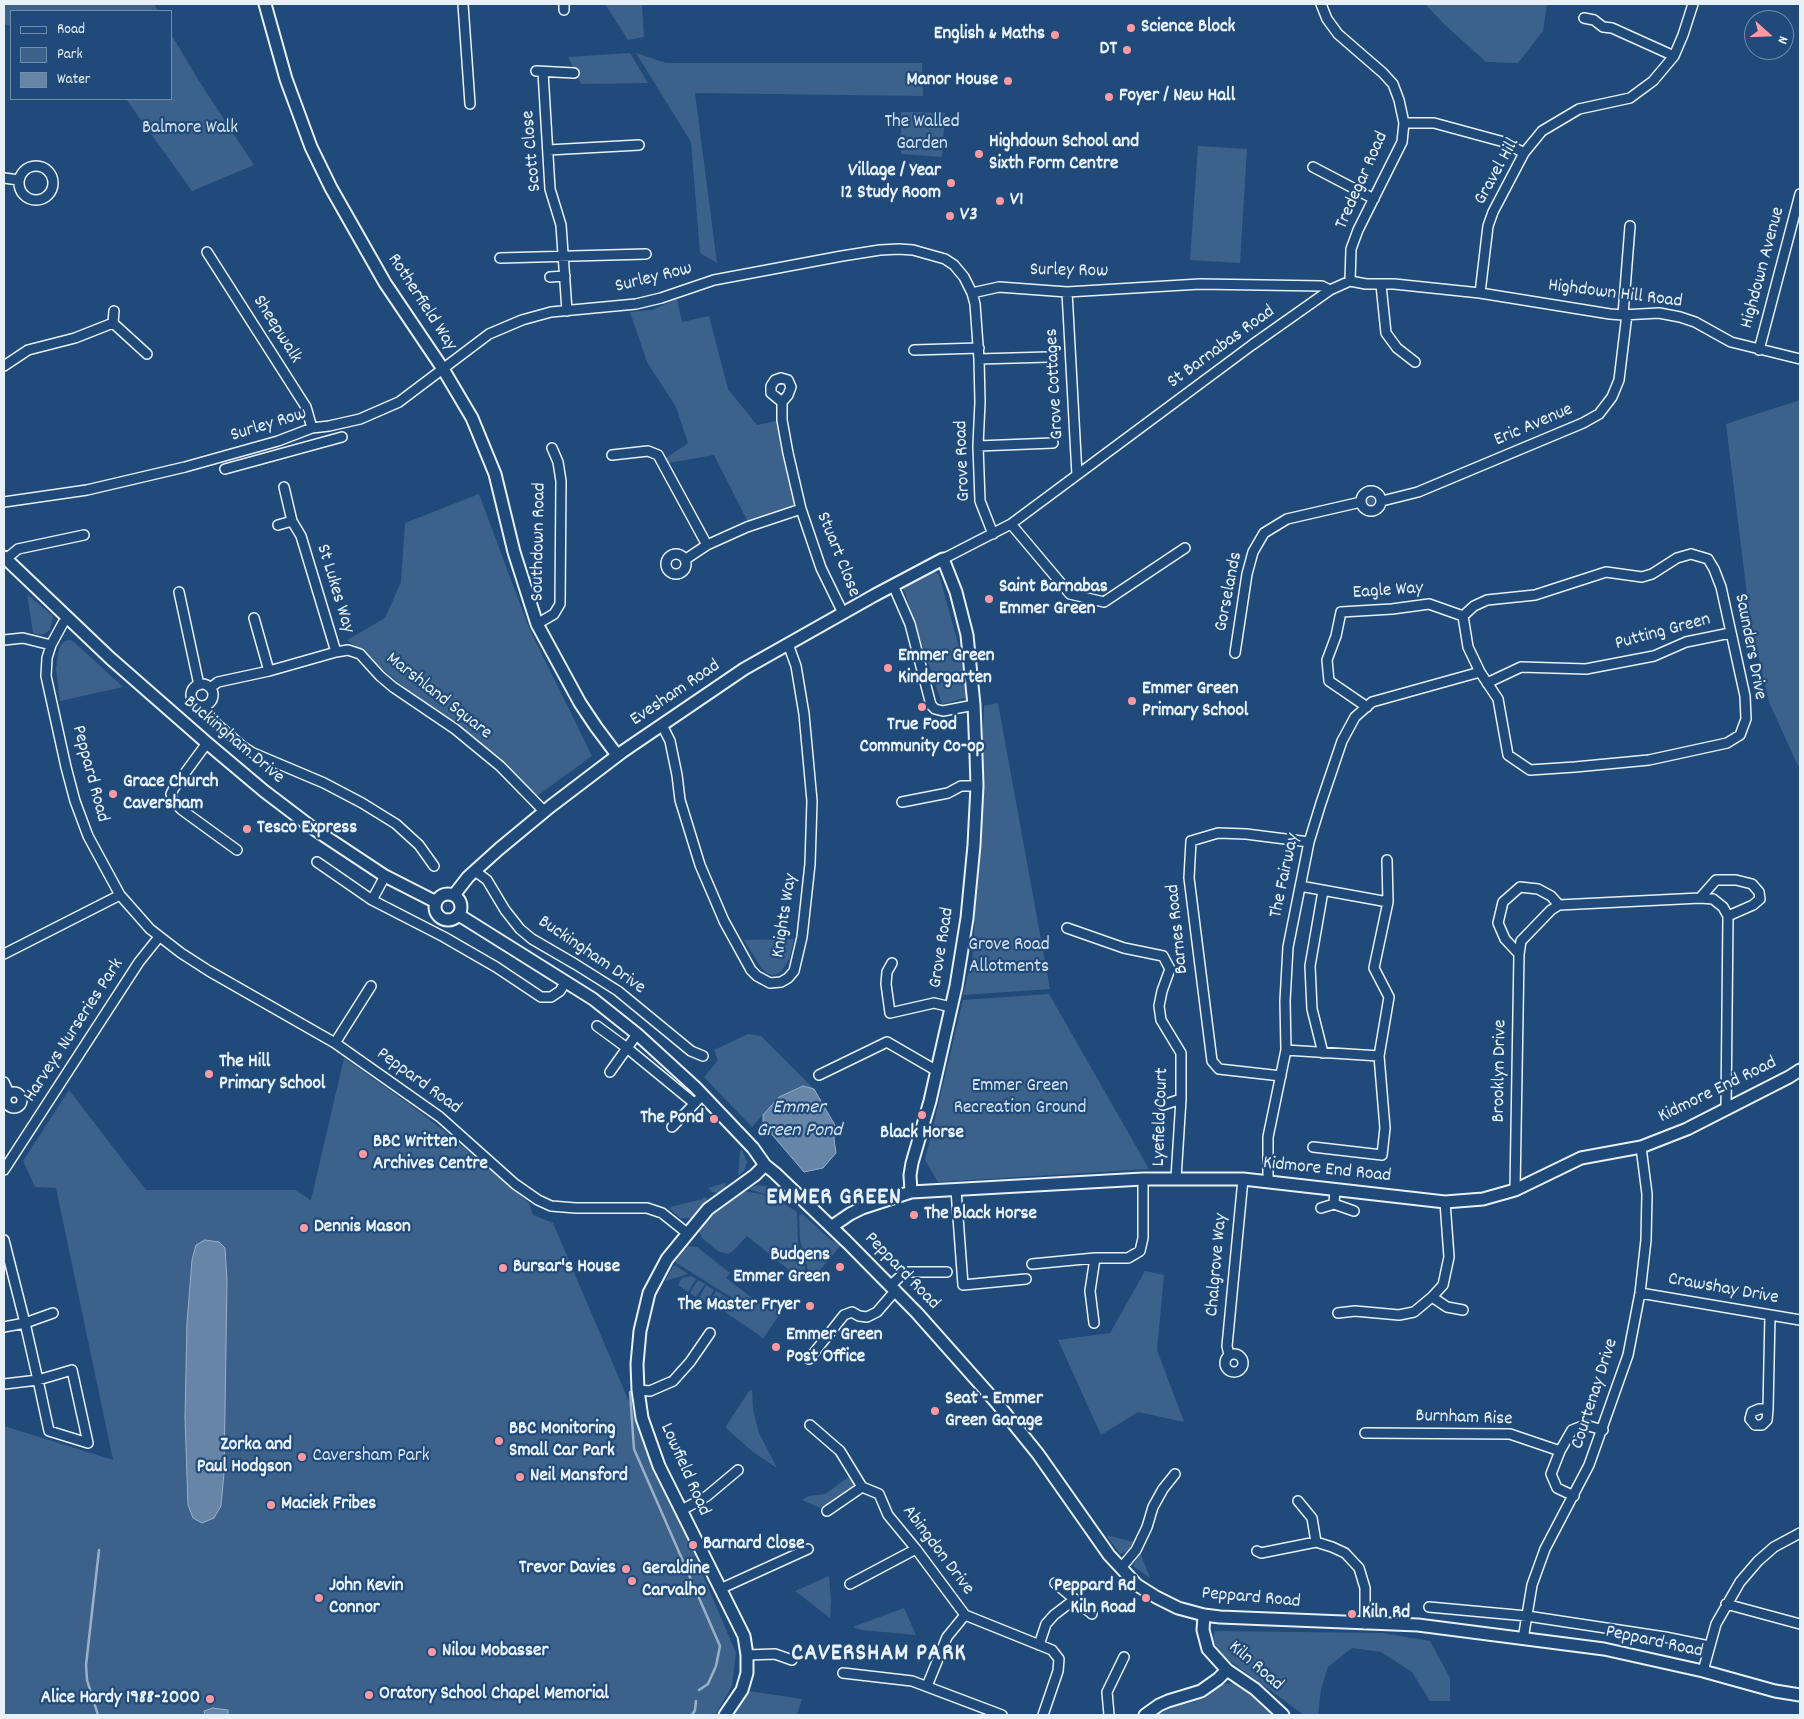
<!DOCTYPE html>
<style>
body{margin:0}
#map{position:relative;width:1804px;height:1719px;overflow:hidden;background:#1f4a7a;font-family:Dekko,sans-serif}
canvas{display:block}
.frame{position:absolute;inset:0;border:5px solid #e8f1f8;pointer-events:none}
.legend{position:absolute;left:10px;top:10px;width:162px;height:90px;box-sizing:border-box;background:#1f4a7a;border:1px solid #6f8dac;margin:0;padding:6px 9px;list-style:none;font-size:15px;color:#e8f1f8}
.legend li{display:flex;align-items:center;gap:10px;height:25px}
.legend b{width:25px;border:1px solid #6f8dac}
.north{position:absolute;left:1744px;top:10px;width:50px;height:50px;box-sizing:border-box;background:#1f4a7a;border:1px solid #6f8dac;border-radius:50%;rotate:110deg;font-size:14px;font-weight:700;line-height:20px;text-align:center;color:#e8f1f8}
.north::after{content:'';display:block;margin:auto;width:18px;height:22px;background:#ff9aa2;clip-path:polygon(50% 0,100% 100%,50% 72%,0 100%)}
</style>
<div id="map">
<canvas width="1804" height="1719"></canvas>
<div class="frame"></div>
<ul class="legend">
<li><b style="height:6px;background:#1f4a7a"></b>Road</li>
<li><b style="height:14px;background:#3c628c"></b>Park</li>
<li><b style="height:14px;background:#6685a7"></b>Water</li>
</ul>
<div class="north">N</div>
</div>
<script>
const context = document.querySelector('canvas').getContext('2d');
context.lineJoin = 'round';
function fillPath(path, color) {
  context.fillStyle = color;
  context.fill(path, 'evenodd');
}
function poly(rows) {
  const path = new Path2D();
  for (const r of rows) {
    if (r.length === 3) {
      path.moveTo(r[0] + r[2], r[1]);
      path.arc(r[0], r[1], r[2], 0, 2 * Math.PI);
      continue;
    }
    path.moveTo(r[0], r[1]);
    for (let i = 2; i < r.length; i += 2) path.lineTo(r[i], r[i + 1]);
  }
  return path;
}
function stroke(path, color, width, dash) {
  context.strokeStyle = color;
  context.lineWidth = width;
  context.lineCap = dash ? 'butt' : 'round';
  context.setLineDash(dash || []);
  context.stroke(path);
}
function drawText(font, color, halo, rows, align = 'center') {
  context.font = font + ' Dekko,sans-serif';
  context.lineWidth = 4.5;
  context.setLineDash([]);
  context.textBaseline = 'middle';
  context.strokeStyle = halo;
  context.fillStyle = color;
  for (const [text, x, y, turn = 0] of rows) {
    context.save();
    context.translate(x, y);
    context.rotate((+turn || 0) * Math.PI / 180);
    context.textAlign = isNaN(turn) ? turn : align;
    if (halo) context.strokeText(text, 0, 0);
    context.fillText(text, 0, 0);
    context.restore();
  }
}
const green = poly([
 [4,4,154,4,158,11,11,11,11,26,4,24],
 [605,4,642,4,644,37,628,40],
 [1425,4,1547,4,1543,31,1518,63,1486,62,1444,24],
 [171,34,199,81,254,165,192,191,126,99,171,99],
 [630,53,648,83,581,84,568,57],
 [636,53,666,63,922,63,923,96,695,93,717,263,700,253,691,142],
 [901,112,945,113,942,157,901,154],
 [1198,146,1247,149,1240,263,1190,260],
 [677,299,682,322,709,316,728,389,757,425,782,420,801,509,750,526,714,455,668,463,666,458,688,443,676,407,647,362,630,312,652,310],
 [1800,400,1800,764,1798,766,1769,702,1750,619,1726,424],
 [479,494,529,628,592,756,537,796,347,640,385,618,401,582,405,523],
 [1371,501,5.5],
 [933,570,939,575,957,640,969,697,942,704,903,587],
 [27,594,53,616,50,630,44,634,40,635,33,633],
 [70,640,74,642,123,687,60,701,56,669,58,654,60,646,64,641],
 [998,703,1050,989,963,995,973,954,984,706],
 [794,939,790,958,781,972,775,975,768,974,762,969,744,940],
 [1049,994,1149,1169,938,1182,925,1160,963,1000],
 [748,1034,761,1036,814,1089,803,1086,779,1097,752,1127,704,1077,718,1060,714,1050],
 [642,1044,674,1073,695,1095,695,1097,639,1045],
 [344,1058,409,1104,443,1130,529,1203,533,1215,553,1223,736,1653,732,1686,715,1715,4,1715,4,1426,113,1460,56,1188,35,1187,23,1161,69,1090,146,1190,295,1190,311,1200],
 [740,1150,742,1150,747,1162,744,1171,738,1176],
 [725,1183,726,1188,718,1193,712,1192,708,1188],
 [757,1185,771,1187,784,1200,748,1189],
 [743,1191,761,1194,783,1203,797,1212,798,1243,808,1279,805,1283,747,1236,733,1251,728,1254,718,1251,702,1238,699,1231,702,1230,704,1223,714,1213],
 [703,1197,707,1198,707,1202,691,1218,680,1218,671,1210,670,1207,703,1199],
 [802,1214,831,1240,841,1245,815,1276,809,1275,800,1240,799,1216],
 [687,1246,697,1247,730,1273,726,1278,769,1311,773,1306,781,1312,763,1339,759,1335,725,1312,734,1299,675,1262,682,1252,687,1248],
 [674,1265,688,1274,665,1281],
 [1145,1271,1164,1275,1157,1350,1184,1422,1138,1412,1101,1435,1058,1340,1110,1333],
 [691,1276,696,1279,688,1292,678,1285,682,1278],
 [698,1280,705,1284,696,1297,690,1293],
 [706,1285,714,1290,706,1303,699,1298],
 [716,1291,723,1295,714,1308,708,1304],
 [724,1296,729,1299,721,1312,715,1309],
 [752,1390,753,1410,759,1433,777,1468,753,1452,727,1429,726,1426,749,1391],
 [854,1473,862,1487,827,1511,802,1500,809,1496,825,1494],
 [1106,1535,1133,1542,1130,1550,1120,1554],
 [1140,1552,1150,1578,1133,1566],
 [829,1576,831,1601,830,1618,795,1591],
 [904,1608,916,1635,862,1630,853,1627],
 [1215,1631,1383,1633,1430,1641,1450,1678,1450,1701,1430,1701,1412,1672,1381,1652,1352,1648,1328,1667,1321,1689,1318,1715,1304,1715,1219,1653,1213,1638],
 [1234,1683,1250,1694,1272,1715,1158,1715,1171,1708,1204,1699,1223,1684],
 [742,1690,802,1699,797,1715,725,1715]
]);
const water = poly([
 [803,1086,814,1089,836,1127,834,1139,836,1153,823,1168,804,1172,763,1124,763,1115,779,1097,803,1086],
 [205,1240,219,1242,225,1248,227,1281,224,1473,221,1506,214,1518,202,1523,193,1518,188,1505,185,1417,187,1323,192,1260,196,1245,205,1240],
 [213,1708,228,1710,228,1715,205,1715,204,1711,213,1708]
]);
const stream = poly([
 [630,1392,634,1449,720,1646,716,1666,708,1684,699,1690],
 [98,1715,87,1680,86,1665,99,1550],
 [692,1715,695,1710,696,1701]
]);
const street = poly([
 [463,4,470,104],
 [564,4,564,10],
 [1321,4,1327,19,1338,34,1383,73,1393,84,1399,100,1404,123,1402,142,1358,230,1351,249,1350,281],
 [1584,18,1594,20,1603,27,1612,28,1674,56],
 [536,71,574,73],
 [543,72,550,189,561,225,567,311],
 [1404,123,1434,123,1504,142,1524,153],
 [548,150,639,145],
 [36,183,17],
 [1313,167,1374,199],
 [4,178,19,180],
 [207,252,306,407,312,428],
 [500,258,646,254],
 [550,277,565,276],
 [1381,285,1386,333,1397,348,1415,362],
 [1067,292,1077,475],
 [972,293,999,287,1067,292,1200,284,1322,286,1330,290],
 [1480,293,1488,226,1493,212,1524,153,1542,131,1579,109,1630,98,1653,81,1674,56,1683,35,1693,4],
 [1623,315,1630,226],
 [113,323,114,311],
 [914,350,979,348],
 [1759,350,1800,194],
 [979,359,1048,357],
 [4,366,28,350,75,338,113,323,147,354],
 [781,378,788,380,791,387,788,395,782,402,771,393,771,386,775,380,781,378],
 [782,402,782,420,788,453,801,509,821,568,843,613],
 [978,446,1053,443],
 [612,455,648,451,658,455,707,545],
 [225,469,342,437],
 [284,487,292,521,301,536,336,652],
 [1371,501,10],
 [1382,501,1418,492,1583,423,1599,414,1612,397,1619,380,1627,314],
 [4,502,87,490,185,467,278,441,312,428,329,426,360,419,399,402,489,334,522,320,551,312,636,304,661,298,714,280,842,256,880,250,899,249,913,250,945,259,954,265,964,277,972,293,975,304,979,359,980,402,978,446,980,501,993,534],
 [1011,524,1070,594,1104,602,1185,548],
 [278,525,292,521],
 [1691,554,1708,559,1714,569,1721,587,1745,696,1746,719,1740,735,1727,743,1649,760,1575,767,1530,770,1508,755,1498,699,1480,672,1468,647,1463,616,1474,606,1487,600,1535,595,1606,572,1642,577,1652,574,1677,558,1691,554],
 [676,564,10],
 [6,559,18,549,84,535],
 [686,559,707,545,747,527,801,509],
 [943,559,1011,524,1252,345,1330,290,1350,281,1366,284,1394,284,1480,293,1610,314,1623,315,1659,313,1680,317,1695,322,1731,342,1800,359],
 [893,585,910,624,931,705,935,709,943,711,974,705],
 [179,592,199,685],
 [254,618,269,671],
 [68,619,63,623,51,645,47,658,46,676,66,767,75,801,88,836,120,895,150,929,181,953,209,971,335,1043,440,1117,515,1184,538,1200,551,1206,576,1208,647,1208,662,1213,687,1233],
 [537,624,554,614,560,604,561,481,558,462,552,448],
 [4,640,23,638,51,645],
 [1235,653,1247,574,1253,552,1264,533,1287,519,1361,502],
 [1487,683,1521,667,1586,669,1654,656,1686,642,1730,633],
 [202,695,11],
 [210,688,218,682,269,671,336,652,348,650,360,654,380,676,393,687,455,729,500,766,544,811],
 [205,706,211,719,242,746,253,753,324,783,362,803,396,824,419,845,434,866],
 [1367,707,1329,681,1327,660,1336,636,1341,612,1392,609,1429,604,1463,616],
 [662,725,670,741,677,775,680,800,700,865,724,921,751,970,757,976,770,983,781,982,788,978,794,971,802,937,810,864,812,801,804,714,796,666,788,644],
 [207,743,174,788,171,794,173,801,182,810,237,850],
 [902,802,948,793,961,786,977,786],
 [1387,860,1388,902],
 [317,862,372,900,444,937,496,967,541,997,551,997,560,991,566,981],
 [475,871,487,880,505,910,520,929,532,939,575,964,618,991,691,1051,703,1056],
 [1300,886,1388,902,1374,968,1389,997,1379,1056,1385,1128,1382,1155,1313,1147],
 [1700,898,1716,880,1736,880,1752,884,1759,892,1760,899,1753,905,1728,916],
 [372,900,385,876],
 [1067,928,1124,948,1163,956,1170,969,1162,991,1159,1006,1161,1020,1181,1053,1181,1099,1176,1178],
 [4,954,120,895],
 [1519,954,1505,939,1498,923,1503,902,1520,887,1538,889,1551,896,1559,905],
 [892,963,887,972,886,984,890,1013,934,1003,951,1007],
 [597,1026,627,1048,694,1103],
 [335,1043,371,986],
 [1286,1050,1379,1056],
 [1323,1053,1312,1009,1310,966,1323,891],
 [610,1072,637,1034],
 [819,1075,887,1042,937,1071],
 [1281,1076,1219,1069,1212,1061,1189,878,1191,841,1218,833,1246,834,1309,842],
 [4,1082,9,1093],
 [14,1100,8],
 [1163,1105,1181,1099],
 [672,1127,698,1100],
 [4,1170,139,962,159,937],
 [1268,1181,1268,1137,1286,1050,1285,1001,1288,947,1309,842,1321,803,1342,741,1355,717,1372,702,1480,672],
 [956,1190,963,1285,1026,1279],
 [1515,1190,1519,954,1521,941,1551,910,1559,905,1700,898,1713,899,1723,907,1728,916,1726,1110],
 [1334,1204,1354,1211],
 [1321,1208,1334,1204,1335,1189],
 [4,1240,25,1323,38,1380,49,1431,88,1443,72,1370,38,1380,4,1384],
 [1032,1264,1095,1258],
 [891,1285,905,1272,947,1272],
 [1640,1293,1800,1320],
 [1432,1297,1447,1307,1463,1310],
 [1338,1313,1355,1311,1399,1315,1414,1312,1432,1297,1443,1285,1449,1257,1445,1202],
 [1094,1323,1090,1291,1095,1258,1128,1258,1140,1251,1143,1238,1143,1179],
 [4,1327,25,1323,53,1313],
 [1234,1363,9],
 [1229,1355,1227,1346,1243,1179],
 [809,1359,844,1315,852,1312,859,1316,867,1317,877,1312,896,1290],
 [638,1390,650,1391,673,1381,690,1362,710,1333],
 [1768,1409,1759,1409,1752,1412,1750,1419,1755,1425,1762,1425,1767,1420,1768,1409,1770,1315],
 [810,1425,840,1451,862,1487],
 [1365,1433,1510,1434,1560,1451],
 [1574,1496,1557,1488,1551,1474,1560,1451,1572,1430,1585,1425,1603,1430],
 [1298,1501,1312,1518,1316,1542],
 [682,1510,707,1496,738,1470],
 [827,1511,862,1487,879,1494,888,1515,916,1549,965,1615,1052,1650,1059,1659,1058,1671,1043,1715],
 [1257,1551,1261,1553,1316,1542,1332,1547,1345,1553,1359,1568,1365,1588,1365,1624],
 [1121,1568,1136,1550,1147,1527,1153,1507,1163,1489,1175,1474],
 [1055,1583,1092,1614],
 [850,1584,916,1549],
 [720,1589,808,1549],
 [1726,1604,1800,1624],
 [1429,1607,1527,1616,1665,1637,1709,1646],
 [1523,1639,1532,1585,1545,1549,1589,1465,1628,1355,1640,1293,1646,1240,1647,1194,1641,1147],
 [1039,1645,1046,1624,1054,1615,1075,1599],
 [747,1655,775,1654,792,1660],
 [1703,1671,1716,1624,1740,1582,1758,1561,1774,1547,1800,1533],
 [843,1673,912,1681,1002,1715],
 [927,1686,947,1637,965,1615],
 [1109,1715,1107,1692,1124,1657]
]);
const secondary = poly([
 [265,4,286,79,311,147,331,188,385,283,443,369,472,418,495,474,514,552,537,624,580,703,596,727,617,755],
 [4,557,110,658,207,743,264,791,314,829,385,876,436,902],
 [448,907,13],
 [454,895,468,877,499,849,551,806,622,752,744,669,875,595,943,559,956,592,967,635,974,705,976,755,977,786,974,845,967,918,956,986,930,1101,912,1163,910,1175,911,1192],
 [459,915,593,999,637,1034,695,1087,753,1148,765,1165,775,1173,847,1242,917,1313,996,1402,1038,1454,1109,1555,1137,1585,1156,1597,1178,1608,1204,1615,1220,1617,1418,1625,1604,1649,1703,1671,1775,1691,1800,1695],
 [831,1227,850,1214,862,1208,911,1192,1143,1179,1243,1179,1445,1202,1483,1199,1515,1190,1581,1158,1641,1147,1687,1129,1789,1077,1800,1070],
 [1204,1615,1203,1630,1208,1649,1227,1670,1255,1689,1283,1715],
 [725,1715,742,1690,747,1673,747,1655,744,1636,659,1466,642,1418,638,1390,637,1364,640,1331,649,1293,667,1259,708,1209,755,1175,765,1165],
 [1145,1715,1159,1705,1168,1701,1201,1691,1218,1679,1227,1670]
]);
const markers = [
 [1131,28,5,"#ff9aa2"],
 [1055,35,5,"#ff9aa2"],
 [1127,50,5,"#ff9aa2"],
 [1008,81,5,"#ff9aa2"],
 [1109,97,5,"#ff9aa2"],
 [979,154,5,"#ff9aa2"],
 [951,183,5,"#ff9aa2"],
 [1000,201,5,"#ff9aa2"],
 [950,216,5,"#ff9aa2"],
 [989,599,5,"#ff9aa2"],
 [888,668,5,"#ff9aa2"],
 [1132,701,5,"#ff9aa2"],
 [922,707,5,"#ff9aa2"],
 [113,794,5,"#ff9aa2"],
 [247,829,5,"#ff9aa2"],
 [209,1074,5,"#ff9aa2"],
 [922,1115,5,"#ff9aa2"],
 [714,1119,5,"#ff9aa2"],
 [363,1154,5,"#ff9aa2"],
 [914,1215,5,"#ff9aa2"],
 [304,1228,5,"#ff9aa2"],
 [840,1267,5,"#ff9aa2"],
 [503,1268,5,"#ff9aa2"],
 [810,1306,5,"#ff9aa2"],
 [776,1347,5,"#ff9aa2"],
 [935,1411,5,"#ff9aa2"],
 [499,1441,5,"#ff9aa2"],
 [302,1457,5,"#ff9aa2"],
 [520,1477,5,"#ff9aa2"],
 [271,1505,5,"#ff9aa2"],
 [693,1545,5,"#ff9aa2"],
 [626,1569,5,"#ff9aa2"],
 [632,1581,5,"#ff9aa2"],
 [319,1598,5,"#ff9aa2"],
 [1146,1598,5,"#ff9aa2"],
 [1352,1614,5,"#ff9aa2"],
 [432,1652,5,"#ff9aa2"],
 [369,1695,5,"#ff9aa2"],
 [210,1699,5,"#ff9aa2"]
];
const poiNames = [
 ["Science Block",1141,28],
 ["English & Maths",1045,35,"right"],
 ["DT",1117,50,"right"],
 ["Manor House",998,81,"right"],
 ["Foyer / New Hall",1119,97],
 ["Highdown School and",989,143],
 ["Sixth Form Centre",989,165],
 ["Village / Year",941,172,"right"],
 ["12 Study Room",941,194,"right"],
 ["V1",1010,201],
 ["V3",960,216],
 ["Saint Barnabas",999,588],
 ["Emmer Green",999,610],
 ["Emmer Green",898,657],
 ["Kindergarten",898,679],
 ["Emmer Green",1142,690],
 ["Primary School",1142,712],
 ["True Food",922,726,"center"],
 ["Community Co-op",922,748,"center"],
 ["Grace Church",123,783],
 ["Caversham",123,805],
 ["Tesco Express",257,829],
 ["The Hill",219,1063],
 ["Primary School",219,1085],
 ["The Pond",704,1119,"right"],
 ["Black Horse",922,1134,"center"],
 ["BBC Written",373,1143],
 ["Archives Centre",373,1165],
 ["The Black Horse",924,1215],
 ["Dennis Mason",314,1228],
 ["Budgens",830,1256,"right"],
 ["Emmer Green",830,1278,"right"],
 ["Bursar's House",513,1268],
 ["The Master Fryer",800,1306,"right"],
 ["Emmer Green",786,1336],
 ["Post Office",786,1358],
 ["Seat - Emmer",945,1400],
 ["Green Garage",945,1422],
 ["BBC Monitoring",509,1430],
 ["Small Car Park",509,1452],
 ["Zorka and",292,1446,"right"],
 ["Paul Hodgson",292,1468,"right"],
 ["Neil Mansford",530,1477],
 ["Maciek Fribes",281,1505],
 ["Barnard Close",703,1545],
 ["Trevor Davies",616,1569,"right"],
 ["Geraldine",642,1570],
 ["Carvalho",642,1592],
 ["John Kevin",329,1587],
 ["Connor",329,1609],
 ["Peppard Rd",1136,1587,"right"],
 ["Kiln Road",1136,1609,"right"],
 ["Kiln Rd",1362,1614],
 ["Nilou Mobasser",442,1652],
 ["Oratory School Chapel Memorial",379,1695],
 ["Alice Hardy 1988-2000",200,1699,"right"]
];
const parkNames = [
 ["The Walled",922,123],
 ["Garden",922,145],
 ["Balmore Walk",190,129],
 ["Grove Road",1009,946],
 ["Allotments",1009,968],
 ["Emmer Green",1020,1087],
 ["Recreation Ground",1020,1109],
 ["Caversham Park",371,1457]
];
const streetNames = [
 ["Scott Close",533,151,-95],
 ["Gravel Hill",1498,172,-61],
 ["Tredegar Road",1363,181,-66],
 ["Highdown Avenue",1764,268,-75],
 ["Surley Row",1069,272,1],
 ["Surley Row",654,279,-14],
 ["Highdown Hill Road",1615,295,7],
 ["Rotherfield Way",421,303,57],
 ["Sheepwalk",276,330,58],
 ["St Barnabas Road",1222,348,-36],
 ["Grove Cottages",1056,384,-93],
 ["Surley Row",269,426,-17],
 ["Eric Avenue",1534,426,-23],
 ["Grove Road",964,461,-92],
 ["Southdown Road",540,542,-89],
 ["Stuart Close",837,555,68],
 ["St Lukes Way",334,589,73],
 ["Gorselands",1230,592,-79],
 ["Eagle Way",1388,592,-4],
 ["Putting Green",1663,633,-15],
 ["Saunders Drive",1749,647,79],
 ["Evesham Road",676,694,-34],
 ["Marshland Square",438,697,38],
 ["Buckingham Drive",233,741,40],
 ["Peppard Road",89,774,75],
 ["The Fairway",1286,876,-78],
 ["Knights Way",786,916,-81],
 ["Barnes Road",1179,929,-96],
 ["Grove Road",943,948,-81],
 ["Buckingham Drive",591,956,34],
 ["Harveys Nurseries Park",75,1031,-57],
 ["Brooklyn Drive",1501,1071,-89],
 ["Peppard Road",418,1082,36],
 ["Kidmore End Road",1718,1091,-26],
 ["Lyefield Court",1162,1117,-88],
 ["Kidmore End Road",1327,1171,6],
 ["Chalgrove Way",1218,1265,-85],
 ["Peppard Road",901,1272,46],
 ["Crawshay Drive",1723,1290,10],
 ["Courtenay Drive",1596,1394,-72],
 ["Burnham Rise",1464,1419,2],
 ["Lowfield Road",684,1470,66],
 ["Abingdon Drive",937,1551,53],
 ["Peppard Road",1251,1599,5],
 ["Peppard Road",1654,1643,12],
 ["Kiln Road",1255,1667,41]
];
const waterNames = [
 ["Emmer",799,1109],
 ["Green Pond",799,1132]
];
const districtNames = [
 ["EMMER GREEN",834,1200],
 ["CAVERSHAM PARK",879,1656]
];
fillPath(green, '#3c628c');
fillPath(water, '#6685a7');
stroke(water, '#9ab0c7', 1);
stroke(stream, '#9ab0c7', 2.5);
stroke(street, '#e8f1f8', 12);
stroke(secondary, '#e8f1f8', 15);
stroke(street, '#1f4a7a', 9);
stroke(secondary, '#1f4a7a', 11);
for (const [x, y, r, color] of markers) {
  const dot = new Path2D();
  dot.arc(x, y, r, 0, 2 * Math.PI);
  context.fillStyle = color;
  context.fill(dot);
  stroke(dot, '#1f4a7a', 2);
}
drawText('bold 19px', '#e8f1f8', '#1f4a7a', poiNames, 'left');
drawText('19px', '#d7e3ed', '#1f4a7a', parkNames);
drawText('19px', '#e8f1f8', '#1f4a7a', streetNames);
drawText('italic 20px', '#d4e1ec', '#1f4a7a', waterNames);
context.letterSpacing = '1px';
drawText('bold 24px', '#e8f1f8', '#1f4a7a', districtNames);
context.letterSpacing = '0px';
</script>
